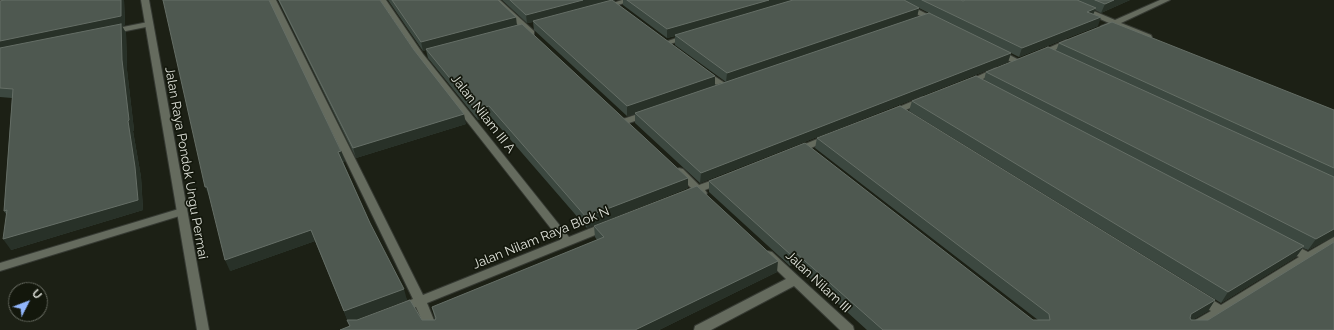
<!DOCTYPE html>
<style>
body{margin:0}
#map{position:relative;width:1334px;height:330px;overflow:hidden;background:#1c2015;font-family:Raleway,sans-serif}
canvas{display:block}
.north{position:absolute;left:8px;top:282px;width:40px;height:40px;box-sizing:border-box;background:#13170c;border:1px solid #65695f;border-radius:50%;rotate:48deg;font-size:11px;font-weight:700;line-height:16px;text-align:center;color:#e0e3db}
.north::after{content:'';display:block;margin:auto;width:14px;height:18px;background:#92b7fd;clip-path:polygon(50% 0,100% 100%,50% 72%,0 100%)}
</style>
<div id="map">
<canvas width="1334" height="330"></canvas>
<div class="north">U</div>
</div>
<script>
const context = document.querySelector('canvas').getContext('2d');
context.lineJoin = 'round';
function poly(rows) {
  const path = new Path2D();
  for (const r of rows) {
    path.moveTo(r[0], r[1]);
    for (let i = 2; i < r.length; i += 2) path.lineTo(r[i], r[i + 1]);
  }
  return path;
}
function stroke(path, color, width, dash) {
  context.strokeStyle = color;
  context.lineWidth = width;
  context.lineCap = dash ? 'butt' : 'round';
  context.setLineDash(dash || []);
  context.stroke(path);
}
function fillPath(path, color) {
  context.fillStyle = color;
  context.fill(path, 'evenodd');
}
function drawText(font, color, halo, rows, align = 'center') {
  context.font = font + ' Raleway,sans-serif';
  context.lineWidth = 3.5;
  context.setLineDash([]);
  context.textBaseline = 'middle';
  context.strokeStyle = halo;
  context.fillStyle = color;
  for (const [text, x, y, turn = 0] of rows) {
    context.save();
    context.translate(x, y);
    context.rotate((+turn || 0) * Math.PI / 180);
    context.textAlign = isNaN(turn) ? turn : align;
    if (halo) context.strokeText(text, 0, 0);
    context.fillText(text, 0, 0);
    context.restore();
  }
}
const minor = poly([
 [268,0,276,0,423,295,560,240,417,58,378,0,386,0,423,54,569,237,606,222,610,223,612,226,610,229,427,303,438,330,426,330,416,307,400,314,396,312,394,309,396,306,413,299,268,0],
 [492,0,500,0,534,31,534,35,528,35,492,0],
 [622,0,634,0,605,9,601,7,622,0],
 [889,0,899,0,939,20,938,22,932,22,889,0],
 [1058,0,1068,0,1115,20,1160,0,1170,0,1121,23,1151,35,1152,37,1148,39,1115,26,1107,30,1101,30,1101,26,1109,23,1058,0],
 [148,22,152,24,151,26,111,34,107,32,108,30,148,22],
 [688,34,691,34,691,38,666,45,662,43,688,34],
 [1066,40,1069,40,1073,42,1042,56,1039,56,1035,54,1066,40],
 [994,50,1000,50,1023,62,1022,64,1016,64,994,54,994,50],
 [995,68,1001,68,1002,70,970,85,967,86,963,83,995,68],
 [705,70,728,85,729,87,728,89,722,89,702,75,701,73,705,70],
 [922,97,925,98,926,100,925,102,893,115,887,115,885,113,922,97],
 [647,111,650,112,652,114,650,116,626,124,621,121,623,119,647,111],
 [827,135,830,136,832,138,830,140,799,153,796,154,791,151,793,149,827,135],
 [679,168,683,169,699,185,721,177,726,180,725,182,705,190,707,193,706,195,702,196,696,193,688,196,683,193,691,188,674,171,679,168],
 [182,208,187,212,186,214,0,271,0,263,182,208],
 [1334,237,1334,246,1200,330,1184,330,1185,326,1211,311,1196,301,1194,298,1196,295,1200,293,1204,295,1221,305,1299,257,1283,249,1281,246,1283,243,1291,243,1308,252,1334,237],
 [768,251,772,252,799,277,853,326,854,330,840,330,794,286,711,330,694,330,695,326,786,279,764,258,762,255,764,252,768,251]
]);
const tertiary = poly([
 [141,0,149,0,209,330,197,330,141,0]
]);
const wall = poly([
 [4,0,124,0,125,25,122,26,126,33,127,70,134,130,133,131,141,177,143,210,11,250,6,214,4,211,12,98,0,97,0,1],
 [278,0,380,0,414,50,466,124,356,158],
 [388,0,498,0,517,25,688,178,688,188,587,228,490,116,478,120,428,58,426,50,423,51],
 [502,0,616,0,613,1,715,76,715,85,726,82,675,45,675,36,667,38,623,5,623,0,1130,0,1101,13,1095,10,1093,14,1098,26,1019,57,1011,53,1008,62,700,183,635,123,635,114,627,116,534,30,533,22,527,23],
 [919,8,929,13,917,17],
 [1059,43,1334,110,1334,236,1308,250,1303,248,1296,257,1221,303,909,111,912,101,984,80,986,72,1056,51],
 [817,138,1215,300,1208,311,1192,320,1208,320,1334,330,867,330,794,264,790,266,709,192,709,181,1033,320,1038,320,815,148],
 [341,151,345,161,343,162,370,223,407,300,354,320,435,320,432,307,597,240,595,237,594,226,777,272,659,330,340,330,350,326,315,241,230,271]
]);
const shadedWall = poly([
 [121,0,124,0,125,25,122,26,126,33,127,70,134,130,133,131,141,177,143,210,11,250,3,239,138,200,0,51,0,41],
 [583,0,616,0,534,22,533,21,533,22,527,23,526,15],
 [769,0,798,0,667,38,667,29],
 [1114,0,1130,0,1101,13,1105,4],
 [919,8,917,17,726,82,727,73],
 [1096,8,1092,17,1087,12],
 [516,17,517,26,426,49,426,50,423,51,421,42],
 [1101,17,1098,26,1019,57,1022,48],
 [1011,53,1008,62,700,183,701,173],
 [715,76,715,86,635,113,635,114,627,116,627,106],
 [489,106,490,116,478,120,476,110],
 [464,114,466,124,356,158,353,148],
 [341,151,345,161,342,162,338,152],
 [688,178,688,188,587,228,586,217],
 [205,187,207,187,210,198],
 [1334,229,1334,236,1308,250,1316,239],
 [311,230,315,241,230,271,225,260],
 [1304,246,1296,257,1221,303,1228,292],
 [796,253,794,264,790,266,791,255],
 [778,261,777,272,659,330,635,330],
 [404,289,407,300,348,323,344,311],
 [1215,300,1208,311,1184,325,1191,314]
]);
const building = poly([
 [4,0,121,0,121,16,0,41,0,1,4,0],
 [163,0,269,0,341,151,338,152,370,223,404,289,344,311,311,230,225,260,207,187,205,187,163,0],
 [279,0,380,0,414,50,464,114,353,148,279,0],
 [392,0,498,0,516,17,421,42,392,0],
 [510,0,583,0,526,15,510,0],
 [612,0,715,76,627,106,533,21,612,0],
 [627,0,769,0,667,29,627,0],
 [793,0,904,0,919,8,727,73,675,35,793,0],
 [922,0,961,0,963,1,965,0,1077,0,1096,8,1087,12,1101,17,1022,48,922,0],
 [1095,0,1114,0,1105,4,1095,0],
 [929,13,1011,53,701,173,635,113,929,13],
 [1112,22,1334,110,1334,168,1059,43,1112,22],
 [121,24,122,60,129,120,128,121,135,167,138,200,3,239,7,210,4,211,13,89,0,88,0,48,121,24],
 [522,24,688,178,586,217,489,106,476,110,426,49,522,24],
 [1048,47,1334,177,1334,229,1316,239,986,72,1048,47],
 [976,76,1304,246,1228,292,912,101,976,76],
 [900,106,1215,300,1191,314,1190,318,1191,320,1208,320,1334,242,1334,330,883,330,796,253,791,255,709,181,805,143,1033,320,1050,320,1049,314,817,138,900,106],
 [697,186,778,261,635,330,340,330,350,326,347,320,357,320,410,300,422,320,435,320,436,318,432,307,604,237,594,226,697,186]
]);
const streetNames = [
 ["Jalan Nilam III A",483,114,52],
 ["Jalan Raya Pondok Ungu Permai",186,163,80],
 ["Jalan Nilam Raya Blok N",541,238,-22],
 ["Jalan Nilam III",818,282,43]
];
stroke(minor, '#363a33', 2);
stroke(tertiary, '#363a33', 2);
fillPath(minor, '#656b5e');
fillPath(tertiary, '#656b5e');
fillPath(wall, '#3c4840');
fillPath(shadedWall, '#283128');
fillPath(building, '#4e5850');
stroke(building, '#656e66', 1);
drawText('13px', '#e0e3db', '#13170c', streetNames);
</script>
